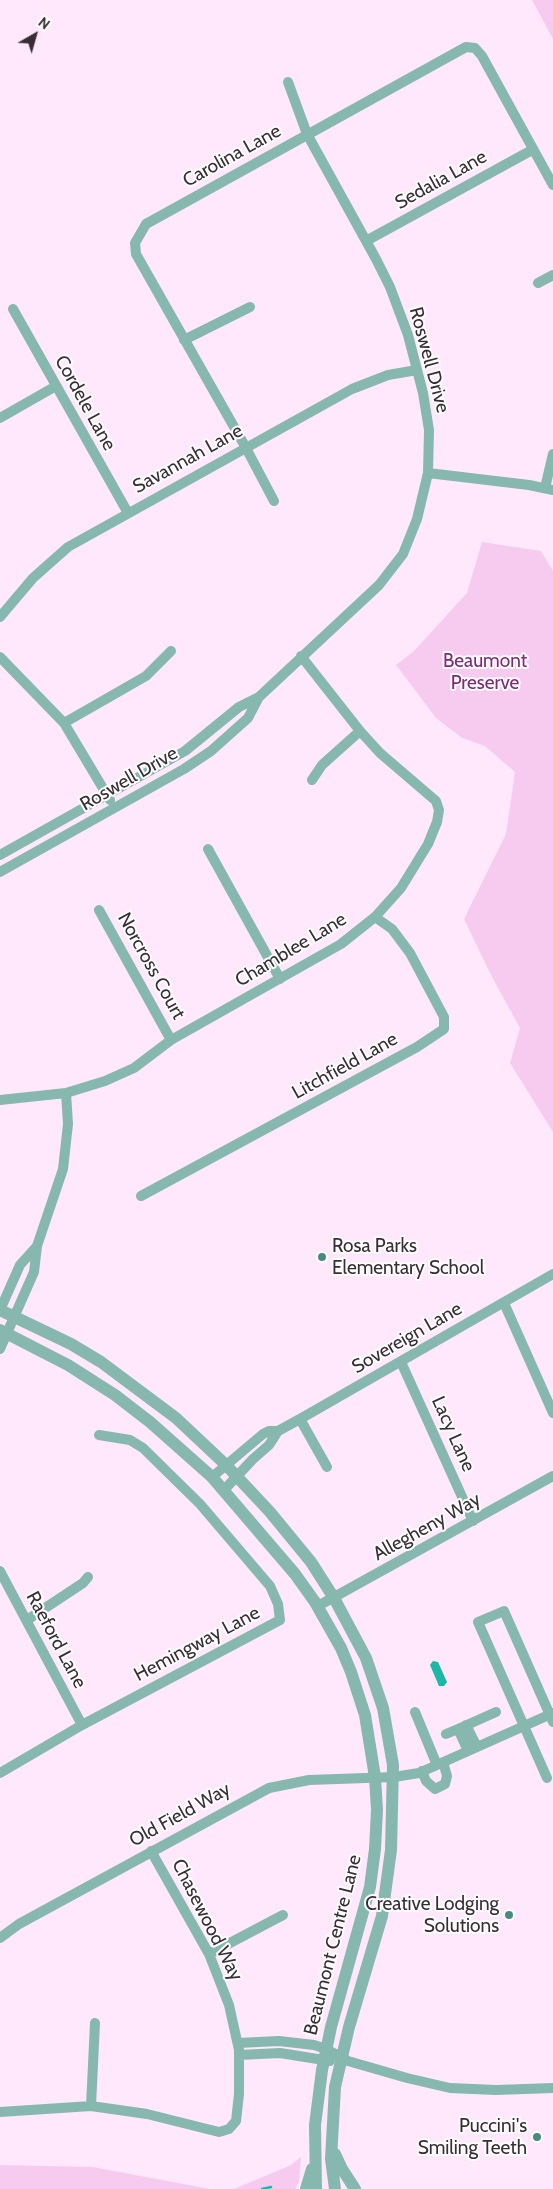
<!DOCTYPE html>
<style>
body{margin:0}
#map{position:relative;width:553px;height:2189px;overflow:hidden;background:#ffe8fb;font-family:Cabin,sans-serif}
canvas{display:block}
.north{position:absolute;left:10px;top:10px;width:50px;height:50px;-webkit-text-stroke:4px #fdfdfd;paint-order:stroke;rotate:38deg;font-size:14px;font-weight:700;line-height:20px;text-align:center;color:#392e37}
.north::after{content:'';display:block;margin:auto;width:18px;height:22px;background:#392e37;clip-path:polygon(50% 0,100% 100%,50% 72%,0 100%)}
</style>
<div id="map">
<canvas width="553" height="2189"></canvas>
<div class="north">N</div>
</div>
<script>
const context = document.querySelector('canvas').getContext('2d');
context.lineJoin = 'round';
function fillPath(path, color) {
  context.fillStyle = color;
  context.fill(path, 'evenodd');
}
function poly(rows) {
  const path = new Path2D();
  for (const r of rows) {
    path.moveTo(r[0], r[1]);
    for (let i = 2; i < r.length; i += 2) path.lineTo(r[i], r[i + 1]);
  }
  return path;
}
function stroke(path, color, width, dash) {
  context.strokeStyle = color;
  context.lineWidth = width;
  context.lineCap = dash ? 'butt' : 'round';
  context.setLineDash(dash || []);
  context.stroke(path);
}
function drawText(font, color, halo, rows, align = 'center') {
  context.font = font + ' Cabin,sans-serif';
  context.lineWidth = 4;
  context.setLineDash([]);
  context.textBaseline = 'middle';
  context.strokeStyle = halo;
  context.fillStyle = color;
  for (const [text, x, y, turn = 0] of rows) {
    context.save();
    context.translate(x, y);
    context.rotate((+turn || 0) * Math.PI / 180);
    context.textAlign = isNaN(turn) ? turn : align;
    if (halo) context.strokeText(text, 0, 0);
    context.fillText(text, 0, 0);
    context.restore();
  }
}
const green = poly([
 [532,0,553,0,553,39],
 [482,542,541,551,553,571,553,1132,510,1063,520,1028,491,975,464,919,506,834,515,772,485,746,462,738,436,718,396,665,413,652,467,593],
 [301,2157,299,2182,295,2189,234,2189,291,2165],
 [0,2165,93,2167,210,2189,0,2189]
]);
const water = poly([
 [433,1661,438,1662,447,1682,444,1686,439,1686,430,1665]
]);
const stream = poly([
 [262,2189,271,2187]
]);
const minor = poly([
 [366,241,532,150],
 [538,283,553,275],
 [13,309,128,513],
 [184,340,250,307],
 [0,418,56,386],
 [428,473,529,485,553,490],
 [545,488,553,454],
 [274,501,246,448,136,254,135,243,146,224,466,47,475,48,482,56,553,185],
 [0,617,33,578,68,547,352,389,388,375,417,370],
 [0,657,64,723,110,800],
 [64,723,146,676,171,651],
 [312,780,322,765,360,731],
 [208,849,280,979],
 [0,855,185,751,239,707,259,697,379,585,403,554,417,519,428,473,429,430,423,393,408,335,390,287,376,259,307,134,288,82],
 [0,872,184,769,211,751,248,718,259,697],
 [99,910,171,1040],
 [0,1100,66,1093,105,1081,134,1068,171,1040,341,944,375,917,401,888,428,844,437,822,439,810,436,801,380,753,360,731,301,656],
 [141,1196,417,1047,444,1029,444,1017,410,953,392,929,375,917],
 [504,1303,553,1413],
 [0,1310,20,1265,37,1246],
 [0,1349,34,1272,37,1246,63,1169,68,1124,66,1093],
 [401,1362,473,1521],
 [300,1419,327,1467],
 [212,1477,263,1434,269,1431,278,1431,300,1419,553,1274],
 [224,1490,253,1459,269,1445,278,1431],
 [0,1571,82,1725],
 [318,1606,553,1476],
 [27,1620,83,1583,88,1577],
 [415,1712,437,1765],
 [466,1725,477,1747],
 [458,1729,496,1712],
 [446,1734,458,1729,468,1751],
 [422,1771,426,1781,435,1789,445,1784,447,1776,443,1762],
 [0,1773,82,1725,280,1620,278,1604,270,1586,200,1504,143,1448,130,1440,99,1435],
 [547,1778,478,1622,504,1611,553,1722],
 [0,1938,19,1924,269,1788,309,1780,394,1777,419,1773,553,1713],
 [209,1954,283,1915],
 [238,2043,279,2041,314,2045,326,2049,348,2061,407,2078,450,2088,496,2090,553,2088],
 [239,2055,280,2053,330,2061],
 [91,2106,95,2023],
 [0,2112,91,2106,147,2114,219,2132,229,2129,236,2121,239,2094,239,2050,229,2005,209,1954,151,1851]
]);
const tertiary = poly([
 [0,1310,71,1344,101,1362,176,1418,226,1465,270,1512,311,1562,334,1598,366,1658,383,1708,393,1765,391,1850,382,1916,349,2027,335,2087,331,2159,335,2189],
 [0,1330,68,1365,115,1395,150,1422,212,1477,295,1574,315,1602,341,1648,351,1672,365,1715,375,1777,377,1810,375,1849,370,1887,331,2027,322,2070,315,2125,316,2189],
 [335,2154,342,2169,355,2189],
 [306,2189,312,2169]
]);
const markers = [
 [322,1257,5,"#468b81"],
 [509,1915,5,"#468b81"],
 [537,2137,5,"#468b81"]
];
const streetNames = [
 ["Carolina Lane",232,156,-29],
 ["Sedalia Lane",441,180,-29],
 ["Roswell Drive",429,360,75],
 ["Cordele Lane",85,403,61],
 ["Savannah Lane",188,459,-29],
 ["Roswell Drive",129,779,-30],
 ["Chamblee Lane",291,950,-31],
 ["Norcross Court",151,966,61],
 ["Litchfield Lane",345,1066,-29],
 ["Sovereign Lane",407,1338,-30],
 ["Lacy Lane",453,1434,66],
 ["Allegheny Way",427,1527,-29],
 ["Raeford Lane",56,1640,62],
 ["Hemingway Lane",197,1644,-28],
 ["Old Field Way",180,1815,-29],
 ["Chasewood Way",207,1920,63],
 ["Beaumont Centre Lane",333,1945,-76]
];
const parkNames = [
 ["Beaumont",485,661],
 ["Preserve",485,683]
];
const poiNames = [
 ["Rosa Parks",332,1246,"left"],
 ["Elementary School",332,1268,"left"],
 ["Creative Lodging",499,1904],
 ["Solutions",499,1926],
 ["Puccini's",527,2126],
 ["Smiling Teeth",527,2148]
];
fillPath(green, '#f7cbf0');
fillPath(water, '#1cb7a6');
stroke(stream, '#1cb7a6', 2.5);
stroke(minor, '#86b8af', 10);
stroke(tertiary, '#86b8af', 12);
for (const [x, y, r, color] of markers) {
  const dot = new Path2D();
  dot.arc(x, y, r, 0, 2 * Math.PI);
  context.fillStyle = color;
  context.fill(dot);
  stroke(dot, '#fdfdfd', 2);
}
drawText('19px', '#392e37', '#fdfdfd', streetNames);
drawText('19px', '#7f2977', '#fdfdfd', parkNames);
drawText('19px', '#392e37', '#fdfdfd', poiNames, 'right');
</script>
